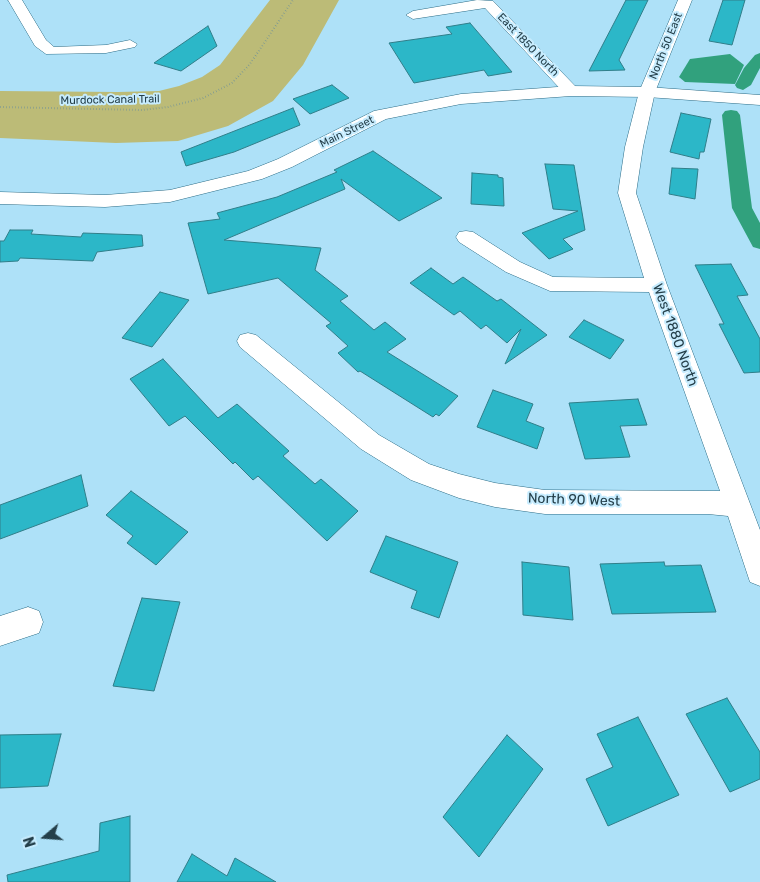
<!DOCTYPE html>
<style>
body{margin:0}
#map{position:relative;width:760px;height:882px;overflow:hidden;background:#aee1f8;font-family:Rubik,sans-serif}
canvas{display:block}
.north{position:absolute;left:20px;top:812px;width:50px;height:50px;-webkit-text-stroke:4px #c7ecfe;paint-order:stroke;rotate:252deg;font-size:14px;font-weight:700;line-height:20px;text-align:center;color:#243f4a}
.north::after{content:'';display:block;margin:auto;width:18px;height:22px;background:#243f4a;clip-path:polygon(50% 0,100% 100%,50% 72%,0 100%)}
</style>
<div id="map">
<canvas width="760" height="882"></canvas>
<div class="north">N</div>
</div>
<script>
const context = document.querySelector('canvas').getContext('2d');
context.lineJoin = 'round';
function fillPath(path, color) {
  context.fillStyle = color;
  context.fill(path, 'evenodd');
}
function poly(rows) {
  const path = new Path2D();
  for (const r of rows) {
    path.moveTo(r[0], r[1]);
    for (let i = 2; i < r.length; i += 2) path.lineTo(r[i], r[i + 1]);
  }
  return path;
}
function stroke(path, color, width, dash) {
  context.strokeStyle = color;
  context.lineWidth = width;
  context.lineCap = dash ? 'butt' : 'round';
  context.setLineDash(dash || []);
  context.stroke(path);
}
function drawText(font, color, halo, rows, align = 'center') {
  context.font = font + ' Rubik,sans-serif';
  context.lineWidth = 4;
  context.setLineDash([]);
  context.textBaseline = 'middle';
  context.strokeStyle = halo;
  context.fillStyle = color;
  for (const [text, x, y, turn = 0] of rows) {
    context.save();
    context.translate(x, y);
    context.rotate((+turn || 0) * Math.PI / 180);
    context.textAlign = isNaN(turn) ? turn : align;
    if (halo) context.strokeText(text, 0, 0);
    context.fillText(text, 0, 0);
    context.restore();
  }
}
const green = poly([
 [270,0,339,0,303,65,273,101,228,126,178,141,116,143,0,138,0,91,118,92,159,91,179,86,202,77,220,65]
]);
const water = poly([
 [730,54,744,65,735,84,685,82,679,77,690,59]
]);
const canal = poly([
 [760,53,760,68,751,85,743,90,737,88,735,85,744,68,755,55,760,53],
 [731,110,737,111,740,115,752,208,760,223,760,249,753,247,732,208,722,115,725,111,731,110]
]);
const building = poly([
 [626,0,648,0,619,60,625,70,589,71,626,0],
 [723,0,745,0,732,45,709,41,723,0],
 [470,23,512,72,488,76,484,70,414,83,389,43,452,34,446,27,470,23],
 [208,26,217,46,181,71,154,63,208,26],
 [332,85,349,98,310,114,293,99,332,85],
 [293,108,300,125,234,152,186,166,181,152,293,108],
 [681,113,711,119,704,152,700,152,699,159,670,152,681,113],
 [373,151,442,198,399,221,341,179,345,189,224,240,321,248,315,270,348,296,340,301,374,330,385,322,406,339,387,352,458,396,439,416,436,414,433,417,360,371,358,372,338,353,348,346,326,326,331,323,278,278,208,294,188,223,220,219,217,213,277,197,337,172,334,170,373,151],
 [545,164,574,165,585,230,563,239,573,249,549,259,522,233,578,211,553,209,545,164],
 [672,168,698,169,695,199,669,194,672,168],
 [472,173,498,175,498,177,503,178,504,206,471,204,472,173],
 [10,230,33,230,31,234,81,237,83,233,142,235,143,246,97,252,93,261,20,258,18,261,0,262,0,241,4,241,10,230],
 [731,264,748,295,737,296,760,339,760,372,744,373,719,324,724,324,695,265,731,264],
 [431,268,453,284,463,277,497,301,501,299,547,335,505,364,521,329,507,343,486,325,481,329,460,311,454,315,410,283,431,268],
 [160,292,189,300,152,347,122,338,160,292],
 [584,320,624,340,610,359,569,337,584,320],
 [163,359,218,418,237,404,289,451,283,456,315,484,321,479,358,511,327,541,258,476,253,480,235,462,233,464,185,416,169,426,130,379,163,359],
 [493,390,533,404,526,421,544,428,537,449,477,427,493,390],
 [638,399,647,425,620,426,630,457,585,459,569,403,638,399],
 [81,475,88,506,0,539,0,505,81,475],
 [131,491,188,532,156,565,127,543,133,536,106,515,131,491],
 [386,536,458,562,439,618,411,608,417,591,370,572,386,536],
 [522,562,569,567,573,620,523,615,522,562],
 [664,562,665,566,701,565,716,612,612,614,600,564,664,562],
 [142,598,180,602,154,691,113,686,142,598],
 [727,698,760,752,760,779,730,792,686,714,727,698],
 [638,717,679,795,608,826,586,779,613,767,597,734,638,717],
 [61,734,48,786,0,788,0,735,61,734],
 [507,735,543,769,479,857,443,817,507,735],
 [130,816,130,882,8,882,7,875,99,851,100,823,130,816],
 [192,854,227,876,235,858,276,882,177,882,192,854]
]);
const path = poly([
 [0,107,142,110,168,107,203,98,232,83,250,64,293,0]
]);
const street = poly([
 [8,0,22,0,46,40,54,47,106,45,130,40,137,44,135,47,106,53,46,54,35,46,8,0],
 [477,0,493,1,577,88,579,91,577,94,565,94,485,8,413,19,406,15,413,11,477,0],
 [678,0,692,0,655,92,643,147,636,193,667,285,760,530,760,586,750,582,728,516,708,514,545,514,495,507,459,498,411,480,361,449,240,347,237,341,240,335,248,333,256,335,379,435,429,464,459,474,495,483,545,490,720,491,649,292,550,291,506,272,459,242,456,237,459,232,466,231,473,232,520,262,553,277,644,278,618,193,625,147,639,92,678,0],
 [28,607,39,611,43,622,39,633,0,646,0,616,28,607]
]);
const secondary = poly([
 [571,86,647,87,760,95,760,105,647,97,571,96,461,104,386,119,292,167,262,179,170,202,105,207,0,204,0,192,105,195,170,190,248,171,278,159,374,111,461,94,571,86]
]);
const farStreetnames = [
 ["East 1850 North",528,45,46],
 ["North 50 East",666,46,-68],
 ["Murdock Canal Trail",110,100,-1],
 ["Main Street",347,132,-26]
];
const streetNames = [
 ["West 1880 North",675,335,70],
 ["North 90 West",574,500,2]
];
fillPath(green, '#bcbb77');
fillPath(water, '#31a17d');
fillPath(canal, '#31a17d');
fillPath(building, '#2cb7c8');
stroke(building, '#307e89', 1);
stroke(street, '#2c6c86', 1);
stroke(secondary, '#2c6c86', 1);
stroke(path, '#668c9d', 2, [0.5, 2.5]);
fillPath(street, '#fff');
fillPath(secondary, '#fff');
drawText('11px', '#243f4a', '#c7ecfe', farStreetnames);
drawText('14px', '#243f4a', '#c7ecfe', streetNames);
</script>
